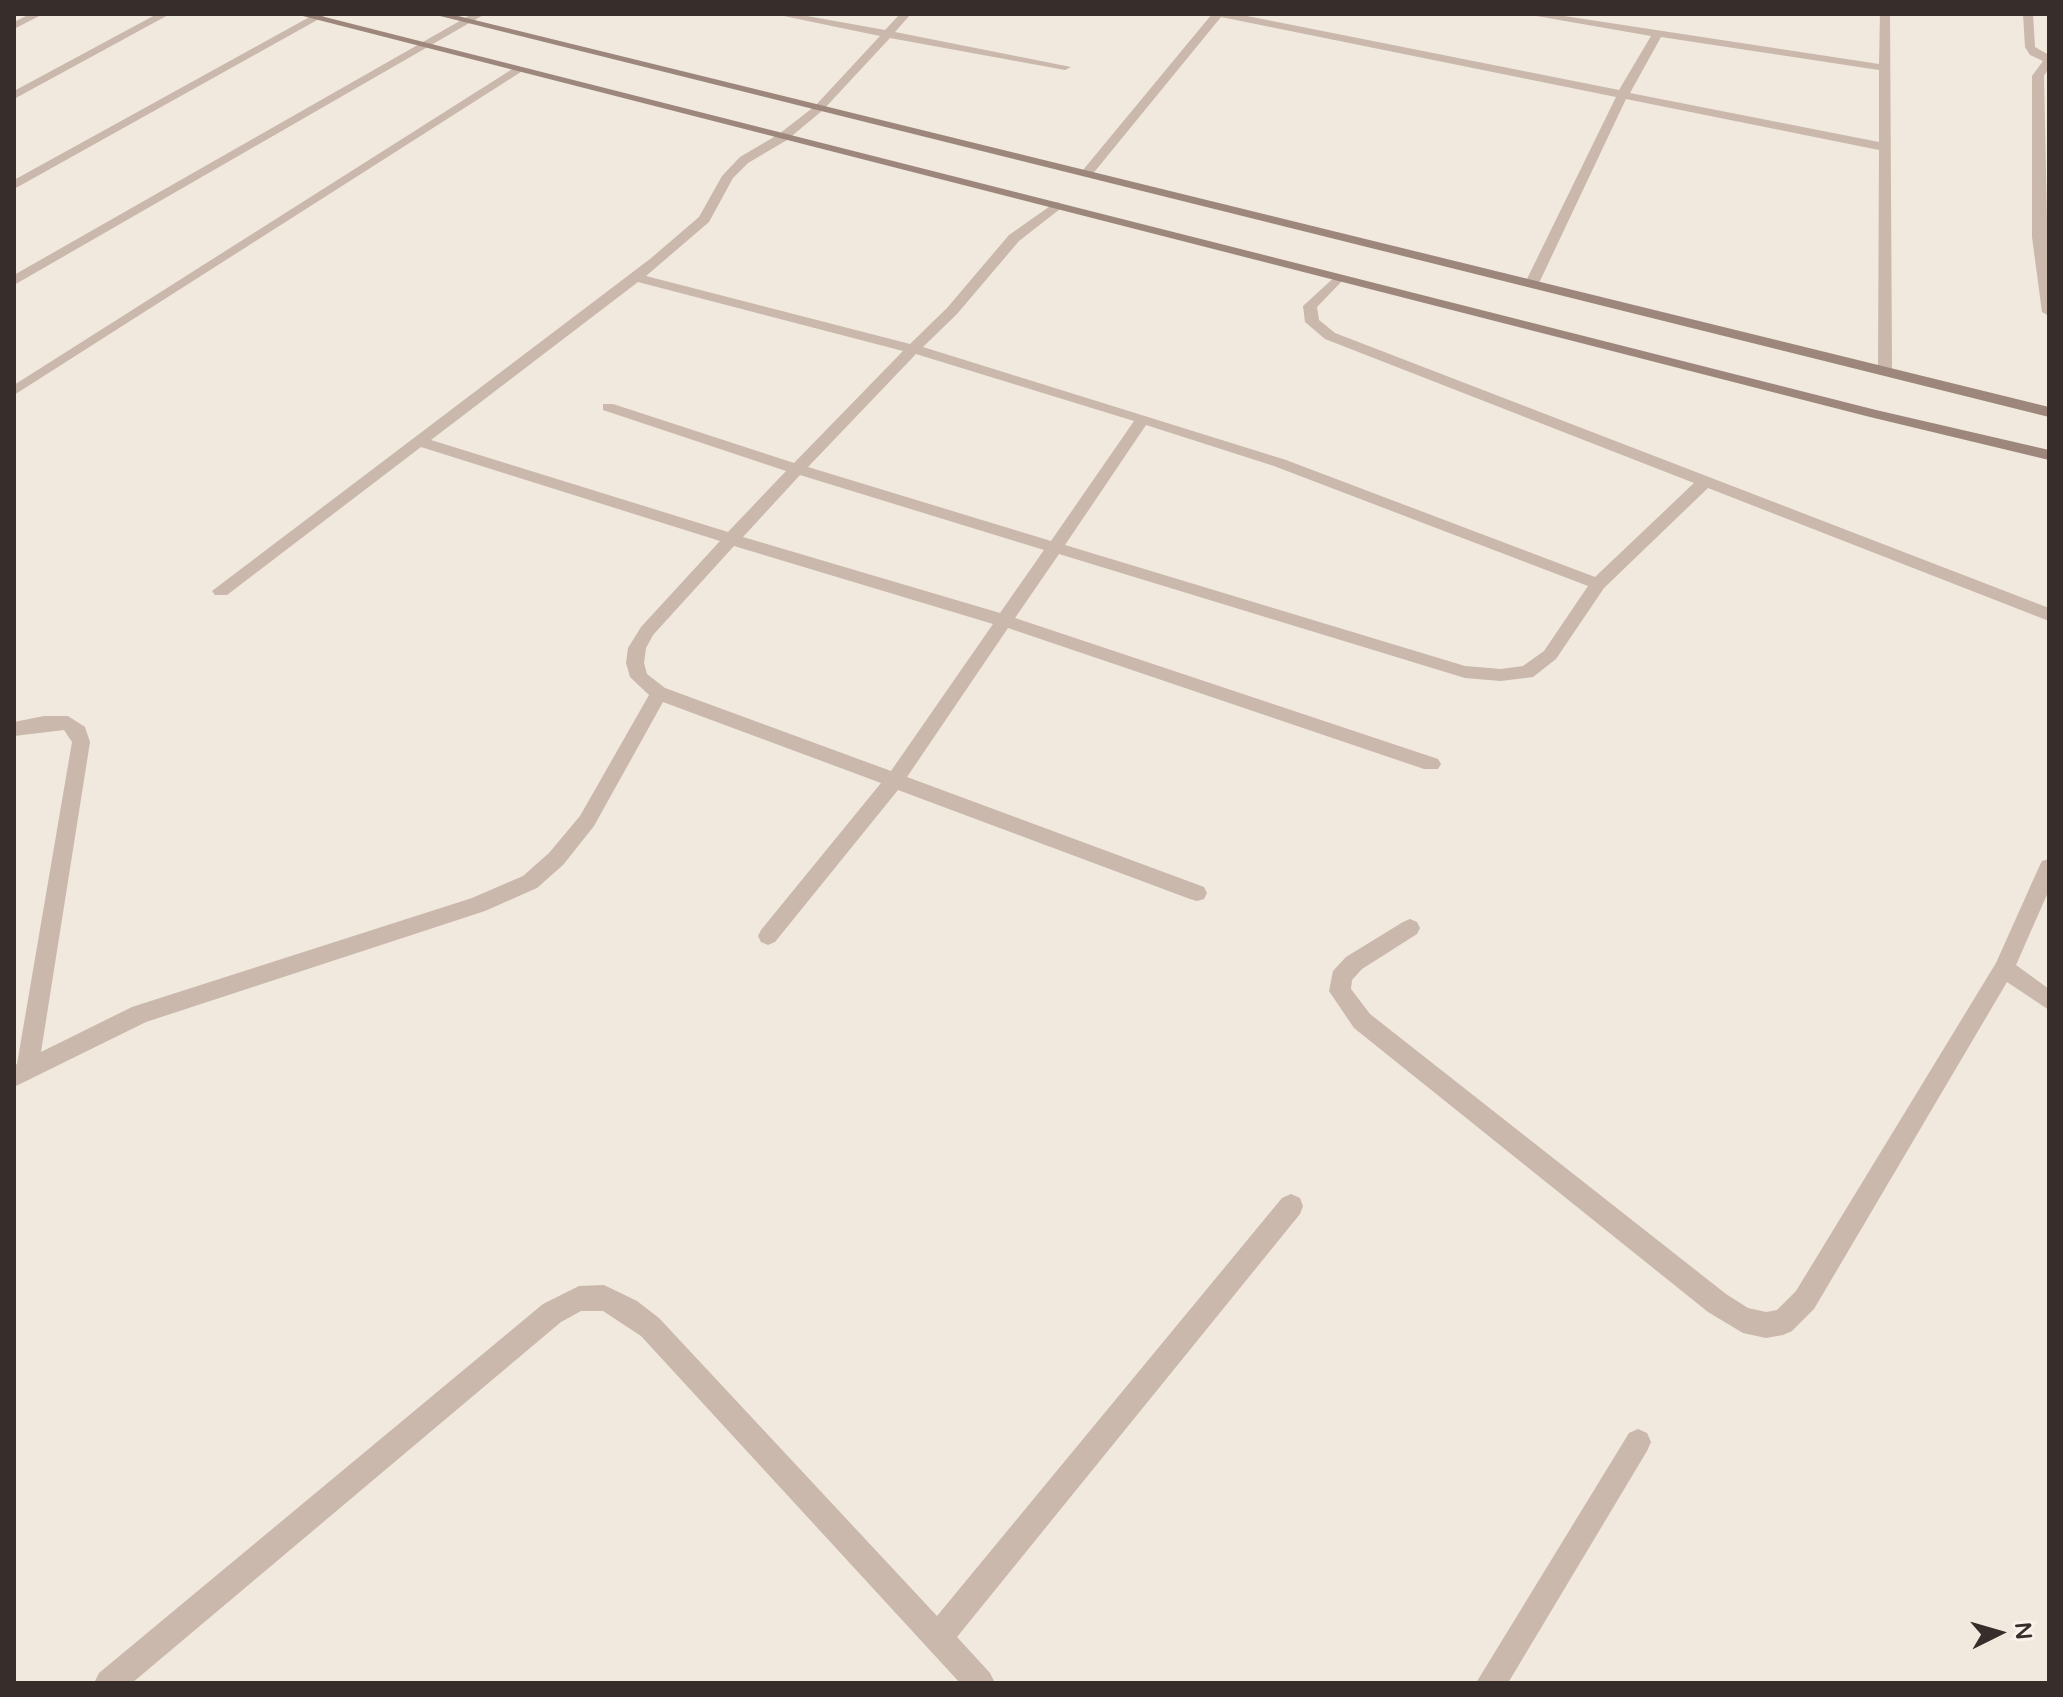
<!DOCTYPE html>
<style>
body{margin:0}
#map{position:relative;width:2063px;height:1697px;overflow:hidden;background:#f1e8de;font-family:"Varela Round",sans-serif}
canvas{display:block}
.frame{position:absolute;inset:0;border:16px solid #372d2a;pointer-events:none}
.north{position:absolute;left:1959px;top:1593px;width:80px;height:80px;-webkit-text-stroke:6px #f9f2eb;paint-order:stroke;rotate:85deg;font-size:22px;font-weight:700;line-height:32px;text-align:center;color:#372d2a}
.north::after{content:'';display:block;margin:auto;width:28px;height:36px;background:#372d2a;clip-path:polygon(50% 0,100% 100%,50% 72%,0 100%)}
</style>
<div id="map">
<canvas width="2063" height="1697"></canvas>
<div class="frame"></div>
<div class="north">N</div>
</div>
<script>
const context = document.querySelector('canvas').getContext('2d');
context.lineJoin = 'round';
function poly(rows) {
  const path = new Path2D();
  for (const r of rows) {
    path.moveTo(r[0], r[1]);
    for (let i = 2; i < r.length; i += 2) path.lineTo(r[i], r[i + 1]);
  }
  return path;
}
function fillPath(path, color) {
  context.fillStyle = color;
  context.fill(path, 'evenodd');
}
const street = poly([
 [30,14,43,14,14,29,14,22,30,14],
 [157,14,170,14,14,99,14,91,157,14],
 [315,14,328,14,14,189,14,180,315,14],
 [472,14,485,14,14,285,14,275,472,14],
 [774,14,796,14,885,30,900,14,911,14,895,32,1071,67,1065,70,890,38,823,110,787,140,748,163,733,178,709,222,646,276,910,344,947,308,1009,235,1056,202,1060,203,1060,209,1019,241,957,314,923,347,1286,460,1595,577,1694,483,1325,339,1305,322,1303,306,1338,274,1345,278,1317,307,1319,320,1335,333,2049,608,2049,621,1708,488,1604,588,1556,659,1533,677,1501,681,1465,678,1059,554,1015,618,1438,759,1441,764,1438,769,1424,769,1008,628,907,777,1204,887,1207,893,1204,899,1197,901,1190,899,898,790,775,942,768,945,761,942,758,936,761,930,881,783,663,702,594,826,563,865,537,888,485,911,146,1022,14,1087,14,1066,17,1064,72,742,64,730,14,736,14,722,44,716,68,716,85,727,90,742,41,1052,132,1007,472,898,523,876,549,853,580,816,649,695,630,677,626,663,628,648,641,627,720,541,421,447,227,595,215,595,212,591,650,259,699,217,722,176,740,157,779,134,815,106,880,36,774,14],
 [638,282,903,351,794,463,613,404,603,404,603,410,786,471,728,532,431,440,638,282],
 [916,354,1134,421,1051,541,808,467,916,354],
 [1146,425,1274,466,1588,586,1544,651,1523,666,1501,669,1465,666,1065,545,1146,425],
 [800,475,1044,550,1000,613,743,537,800,475],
 [734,546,993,624,891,771,665,688,647,674,644,663,646,648,653,635,734,546],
 [1212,14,1237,14,1619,90,1651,36,1525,14,1551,14,1879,64,1880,14,1890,14,1892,369,1885,373,1878,369,1879,150,1626,99,1539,283,1532,287,1525,283,1616,97,1221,17,1091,176,1083,176,1083,170,1212,14],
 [1661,37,1879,70,1879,142,1630,93,1661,37],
 [2023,14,2033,14,2035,47,2049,55,2049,68,2044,76,2049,316,2042,312,2032,237,2032,76,2043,61,2030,55,2025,47,2023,14],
 [514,68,524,70,14,395,14,385,514,68],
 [2049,859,2049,890,2016,965,2049,989,2049,1010,2007,982,1814,1309,1792,1331,1783,1335,1766,1338,1743,1333,1708,1312,1354,1028,1329,991,1333,971,1346,957,1403,922,1410,919,1417,922,1420,928,1417,934,1362,969,1352,980,1351,989,1370,1014,1726,1294,1748,1308,1766,1312,1777,1310,1796,1291,1996,963,2039,867,2042,861,2049,859],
 [1291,1194,1300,1198,1303,1206,1300,1214,957,1637,990,1673,995,1683,960,1683,641,1336,603,1311,581,1311,561,1322,132,1683,94,1683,99,1673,543,1304,579,1286,604,1285,637,1301,659,1318,937,1616,1282,1198,1291,1194],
 [1638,1429,1647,1433,1651,1442,1647,1451,1508,1683,1476,1683,1629,1433,1638,1429]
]);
const secondary = poly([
 [295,14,313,14,1876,410,2049,450,2049,460,1870,417,295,14],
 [432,14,450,14,2049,407,2049,417,432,14]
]);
fillPath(street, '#c9b8ab');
fillPath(secondary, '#9d877c');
</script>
